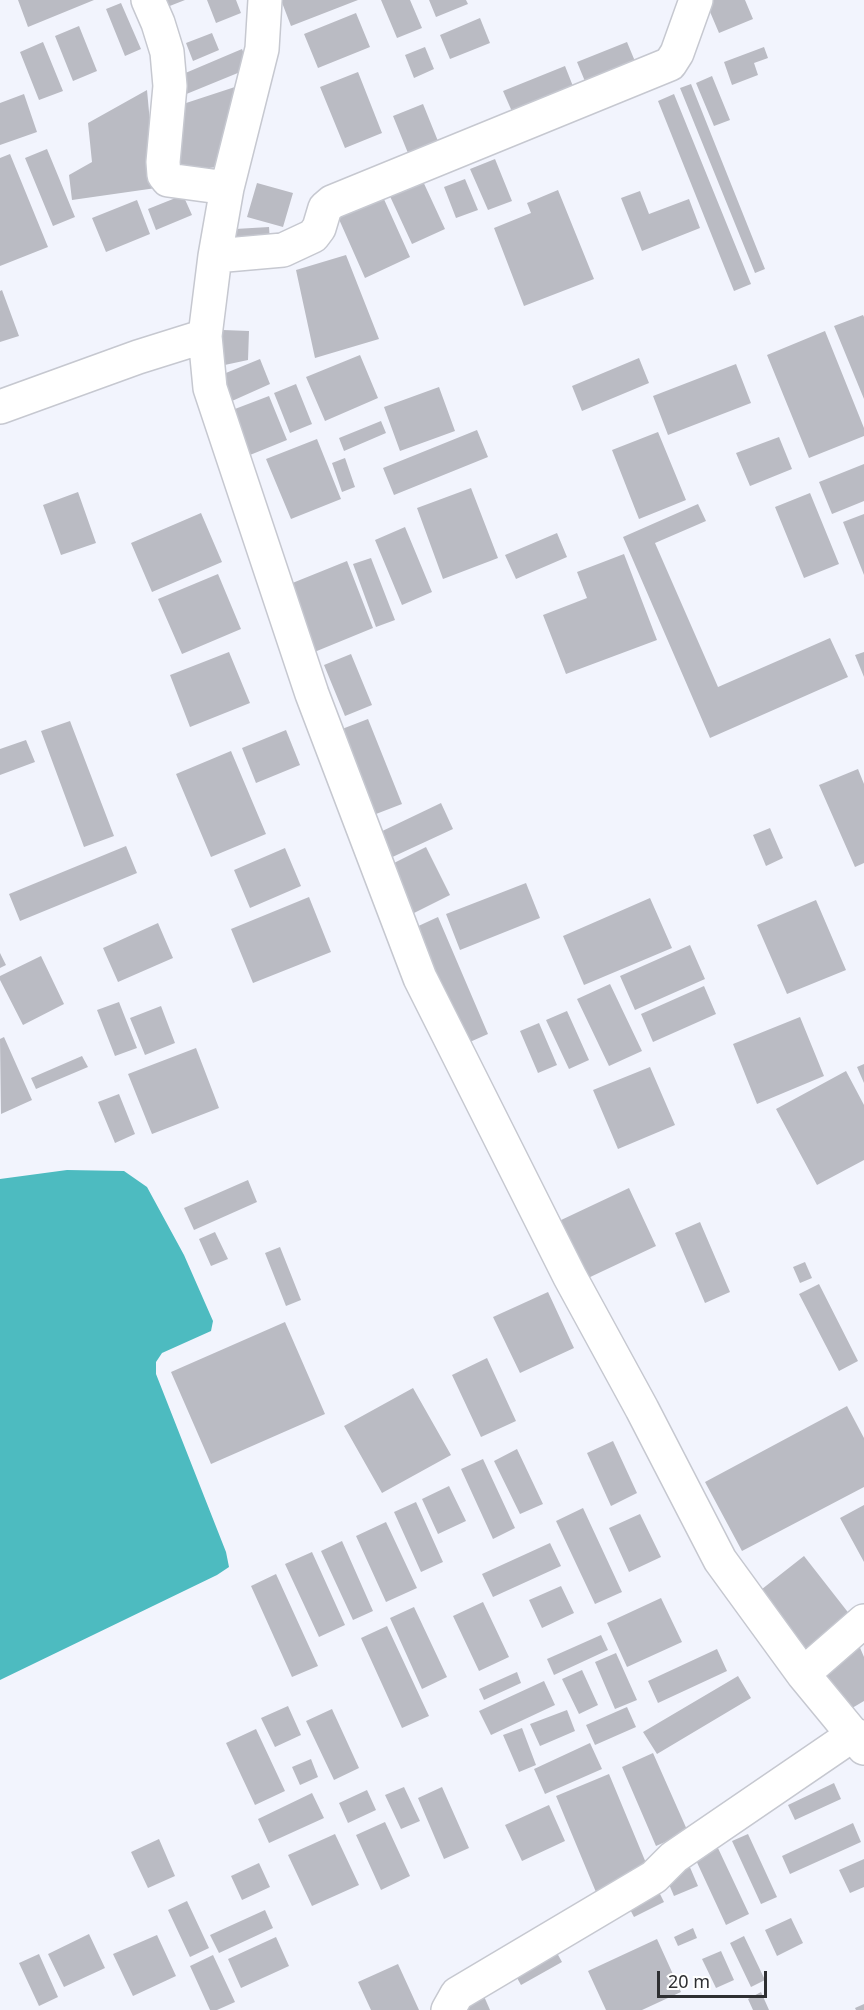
<!DOCTYPE html>
<style>
body{margin:0}
#map{position:relative;width:864px;height:2010px;overflow:hidden;background:#f2f4fd;font-family:"Noto Sans",sans-serif}
canvas{display:block}
.scale{position:absolute;left:657px;top:1971px;width:110px;height:27px;box-sizing:border-box;border:3px solid #2e2f32;border-top:0;padding-left:8px;font-size:18px;line-height:21px;white-space:nowrap;color:#2e2f32;-webkit-text-stroke:4px #fff;paint-order:stroke}
</style>
<div id="map">
<canvas width="864" height="2010"></canvas>
<div class="scale">20 m</div>
</div>
<script>
const ctx = document.querySelector('canvas').getContext('2d');
ctx.lineJoin = 'round';
function paint(path, color) { ctx.fillStyle = color; ctx.fill(path, 'evenodd'); }
const shape = rows => new Path2D(rows.map(r => 'M' + r).join(''));
function trace(path, color, width, dash) { ctx.strokeStyle = color; ctx.lineWidth = width; ctx.lineCap = dash ? 'butt' : 'round'; ctx.setLineDash(dash || []); ctx.stroke(path); }
const water = shape([
 [67,1170,124,1171,147,1187,184,1255,213,1321,211,1331,162,1353,156,1362,156,1374,226,1552,229,1567,217,1575,0,1680,0,1179]
]);
const building = shape([
 [18,0,94,0,28,27],
 [152,0,185,0,157,11],
 [207,0,236,0,241,13,216,23],
 [281,0,358,0,291,26],
 [381,0,410,0,422,28,397,38],
 [429,0,466,0,468,4,436,17],
 [705,0,745,0,753,19,719,33],
 [121,3,141,49,125,56,106,9],
 [356,13,370,47,318,68,304,34],
 [480,18,490,43,450,59,440,35],
 [79,26,97,71,73,81,55,36],
 [212,33,219,50,193,61,186,43],
 [43,42,63,91,39,100,20,52],
 [627,42,639,71,589,91,577,62],
 [425,47,434,69,414,78,405,55],
 [764,47,768,58,754,63,758,75,732,85,724,62],
 [242,49,250,68,184,95,176,77],
 [565,66,578,99,517,123,503,91],
 [358,72,382,133,345,148,320,87],
 [712,76,730,120,714,126,696,83],
 [691,84,765,269,755,273,680,88],
 [241,85,217,167,179,172,180,105],
 [147,90,156,188,72,200,69,175,92,162,88,123],
 [24,94,37,132,0,145,0,103],
 [674,94,751,284,734,291,658,101],
 [423,104,442,151,412,163,393,116],
 [47,149,75,217,53,226,25,158],
 [10,154,48,247,0,266,0,158],
 [495,159,512,201,488,210,470,169],
 [421,177,445,229,412,244,388,192],
 [465,179,478,210,456,218,444,187],
 [257,183,293,193,283,227,247,217],
 [558,190,594,279,524,306,494,228,531,213,527,203],
 [640,191,649,214,689,199,700,228,642,251,621,198],
 [183,195,192,215,156,230,148,209],
 [383,197,410,257,365,278,338,217],
 [137,200,150,234,106,252,92,218],
 [269,227,270,242,236,245,235,229],
 [346,255,379,339,315,358,296,270],
 [2,290,19,336,0,342,0,291],
 [863,315,864,317,864,399,834,326],
 [223,330,249,331,248,360,220,366],
 [825,331,864,428,864,436,809,458,767,355],
 [360,355,378,398,325,421,306,377],
 [639,358,649,383,582,411,572,386],
 [260,359,270,384,232,401,221,375],
 [736,364,751,403,668,435,653,396],
 [296,384,312,424,290,433,274,393],
 [439,387,455,431,400,451,384,407],
 [269,396,287,440,245,457,227,412],
 [381,421,386,433,344,451,339,438],
 [477,430,488,457,394,495,383,468],
 [658,432,686,500,639,519,612,450],
 [779,437,792,469,750,486,736,453],
 [317,439,341,499,291,519,266,459],
 [345,458,355,487,342,492,332,463],
 [864,464,864,501,832,514,819,482],
 [471,488,498,558,443,579,417,508],
 [78,492,96,543,61,555,43,505],
 [810,493,839,564,804,578,775,507],
 [698,504,706,521,655,543,718,687,830,638,848,677,710,738,623,537],
 [201,513,222,562,152,592,131,543],
 [864,514,864,575,843,522],
 [405,527,432,592,402,605,375,540],
 [557,533,567,557,516,579,505,555],
 [624,554,657,640,566,674,543,615,587,598,577,572],
 [371,558,395,620,376,627,353,564],
 [347,561,373,628,312,653,285,586],
 [218,574,241,629,182,654,158,599],
 [229,652,250,703,190,727,170,675],
 [864,652,864,677,855,655],
 [351,654,372,705,345,716,324,665],
 [368,719,402,804,376,814,342,729],
 [70,721,114,836,84,847,41,731],
 [286,730,300,765,256,783,242,748],
 [26,740,35,762,0,775,0,749],
 [231,751,266,834,211,857,176,774],
 [858,769,864,784,864,863,855,867,819,785],
 [441,803,453,829,386,860,374,835],
 [770,828,783,858,766,866,753,835],
 [126,846,137,873,20,921,9,894],
 [426,847,450,895,414,913,390,865],
 [285,848,301,886,250,908,234,870],
 [526,883,540,918,460,950,446,914],
 [309,897,331,952,253,983,231,929],
 [650,898,672,948,584,985,563,936],
 [816,900,846,970,787,994,757,925],
 [438,917,488,1034,463,1045,414,928],
 [158,923,173,958,118,982,103,948],
 [690,945,705,979,635,1010,620,976],
 [0,953,6,965,0,968],
 [41,956,64,1004,23,1025,0,980,0,976],
 [610,984,642,1051,609,1066,577,999],
 [704,986,716,1014,653,1042,641,1014],
 [119,1002,137,1048,115,1056,97,1010],
 [161,1006,175,1043,145,1055,130,1018],
 [567,1011,589,1060,569,1069,546,1020],
 [800,1017,824,1076,757,1104,733,1044],
 [539,1023,557,1065,538,1073,520,1031],
 [4,1037,32,1100,1,1114,0,1039],
 [196,1048,219,1108,152,1134,128,1074],
 [82,1056,88,1067,36,1089,31,1078],
 [864,1064,864,1083,857,1067],
 [650,1067,675,1125,618,1149,593,1090],
 [846,1071,864,1105,864,1160,817,1185,776,1109],
 [119,1094,135,1134,115,1143,98,1102],
 [248,1180,257,1202,194,1230,184,1208],
 [629,1188,656,1246,586,1279,559,1221],
 [700,1222,730,1292,705,1303,675,1233],
 [215,1232,228,1259,211,1266,199,1239],
 [280,1247,301,1300,286,1306,265,1253],
 [805,1262,812,1278,800,1283,793,1267],
 [819,1284,858,1361,839,1371,799,1294],
 [548,1292,574,1348,520,1373,493,1317],
 [285,1322,325,1414,211,1464,171,1372],
 [487,1358,516,1421,481,1437,452,1375],
 [413,1388,451,1455,382,1493,344,1426],
 [847,1406,864,1438,864,1487,742,1551,705,1482],
 [613,1441,637,1493,611,1506,587,1453],
 [517,1449,543,1504,520,1514,494,1461],
 [483,1459,515,1528,493,1539,461,1469],
 [449,1486,466,1521,438,1534,422,1499],
 [416,1502,443,1562,421,1572,394,1512],
 [864,1505,864,1562,840,1518],
 [583,1508,622,1592,595,1604,556,1521],
 [640,1514,661,1557,629,1572,609,1528],
 [386,1522,417,1588,386,1602,356,1536],
 [342,1541,373,1611,353,1620,321,1551],
 [550,1543,561,1566,493,1597,482,1574],
 [312,1552,345,1625,319,1637,285,1564],
 [804,1556,854,1620,807,1657,757,1593],
 [276,1574,318,1666,292,1677,251,1586],
 [561,1586,574,1613,542,1628,529,1600],
 [661,1598,682,1642,627,1667,607,1623],
 [483,1602,509,1657,479,1671,453,1616],
 [414,1607,447,1677,422,1689,390,1618],
 [387,1626,429,1716,402,1728,361,1638],
 [601,1635,608,1650,554,1675,547,1659],
 [858,1643,864,1657,864,1701,847,1711,822,1676],
 [717,1649,727,1671,658,1703,648,1681],
 [616,1653,637,1700,615,1709,595,1662],
 [582,1670,598,1705,579,1714,562,1679],
 [517,1672,521,1683,484,1700,479,1689],
 [738,1676,751,1698,657,1754,643,1732],
 [544,1681,555,1705,491,1735,479,1711],
 [288,1706,301,1735,275,1747,261,1718],
 [627,1707,636,1727,595,1745,586,1725],
 [332,1709,359,1768,334,1780,306,1721],
 [567,1710,575,1731,540,1746,530,1724],
 [522,1728,536,1765,519,1772,503,1735],
 [256,1729,285,1791,255,1805,226,1743],
 [590,1743,602,1769,545,1794,534,1769],
 [653,1753,688,1832,656,1846,622,1767],
 [311,1759,318,1777,300,1785,292,1767],
 [609,1774,651,1875,598,1897,556,1796],
 [834,1783,841,1799,795,1820,788,1805],
 [404,1787,420,1821,401,1829,385,1795],
 [442,1787,469,1848,444,1859,418,1798],
 [367,1790,376,1810,348,1823,339,1803],
 [312,1793,324,1818,269,1843,258,1819],
 [549,1805,565,1841,522,1861,505,1825],
 [385,1822,410,1876,381,1890,356,1835],
 [853,1823,861,1842,790,1874,782,1856],
 [335,1834,359,1885,312,1906,288,1855],
 [748,1834,777,1897,761,1904,732,1841],
 [159,1839,175,1876,148,1888,131,1852],
 [717,1846,749,1914,726,1925,694,1856],
 [864,1859,864,1887,850,1893,839,1870],
 [259,1863,270,1887,242,1900,231,1876],
 [689,1865,698,1886,674,1896,665,1875],
 [654,1882,664,1902,634,1917,624,1898],
 [187,1901,209,1948,190,1957,168,1910],
 [265,1910,273,1928,219,1953,210,1935],
 [791,1918,803,1943,777,1956,765,1930],
 [693,1928,697,1938,678,1946,674,1937],
 [89,1934,105,1968,64,1987,48,1954],
 [157,1935,176,1976,133,1996,113,1954],
 [744,1936,765,1980,751,1987,730,1943],
 [276,1937,289,1966,241,1988,228,1959],
 [657,1939,681,1992,642,2010,606,2010,588,1971],
 [552,1944,562,1962,521,1985,511,1967],
 [721,1951,734,1980,716,1988,702,1959],
 [39,1954,58,1997,39,2006,19,1963],
 [213,1955,235,2002,217,2010,210,2010,190,1966],
 [398,1964,419,2010,371,2010,358,1982],
 [761,1992,769,2010,753,2010,748,1999],
 [483,1994,490,2010,454,2010],
 [864,2004,864,2010,856,2010,855,2008]
]);
const minor = shape([
 [148,0,158,23,167,52,170,86,163,162,164,175,168,180,227,188],
 [265,0,262,49,227,188,215,256,205,336,210,388,312,694,420,978,570,1277,642,1409,720,1560,803,1674,864,1748],
 [215,256,283,250,313,236,319,228,325,208,332,202,670,64,677,53,696,0],
 [0,407,138,357,205,336],
 [803,1674,864,1621],
 [448,2010,457,1994,654,1877,674,1857,854,1734]
]);
paint(water, '#4dbbc0');
paint(building, '#babbc3');
trace(minor, '#c6c8d0', 36);
trace(minor, '#fff', 33);
</script>
